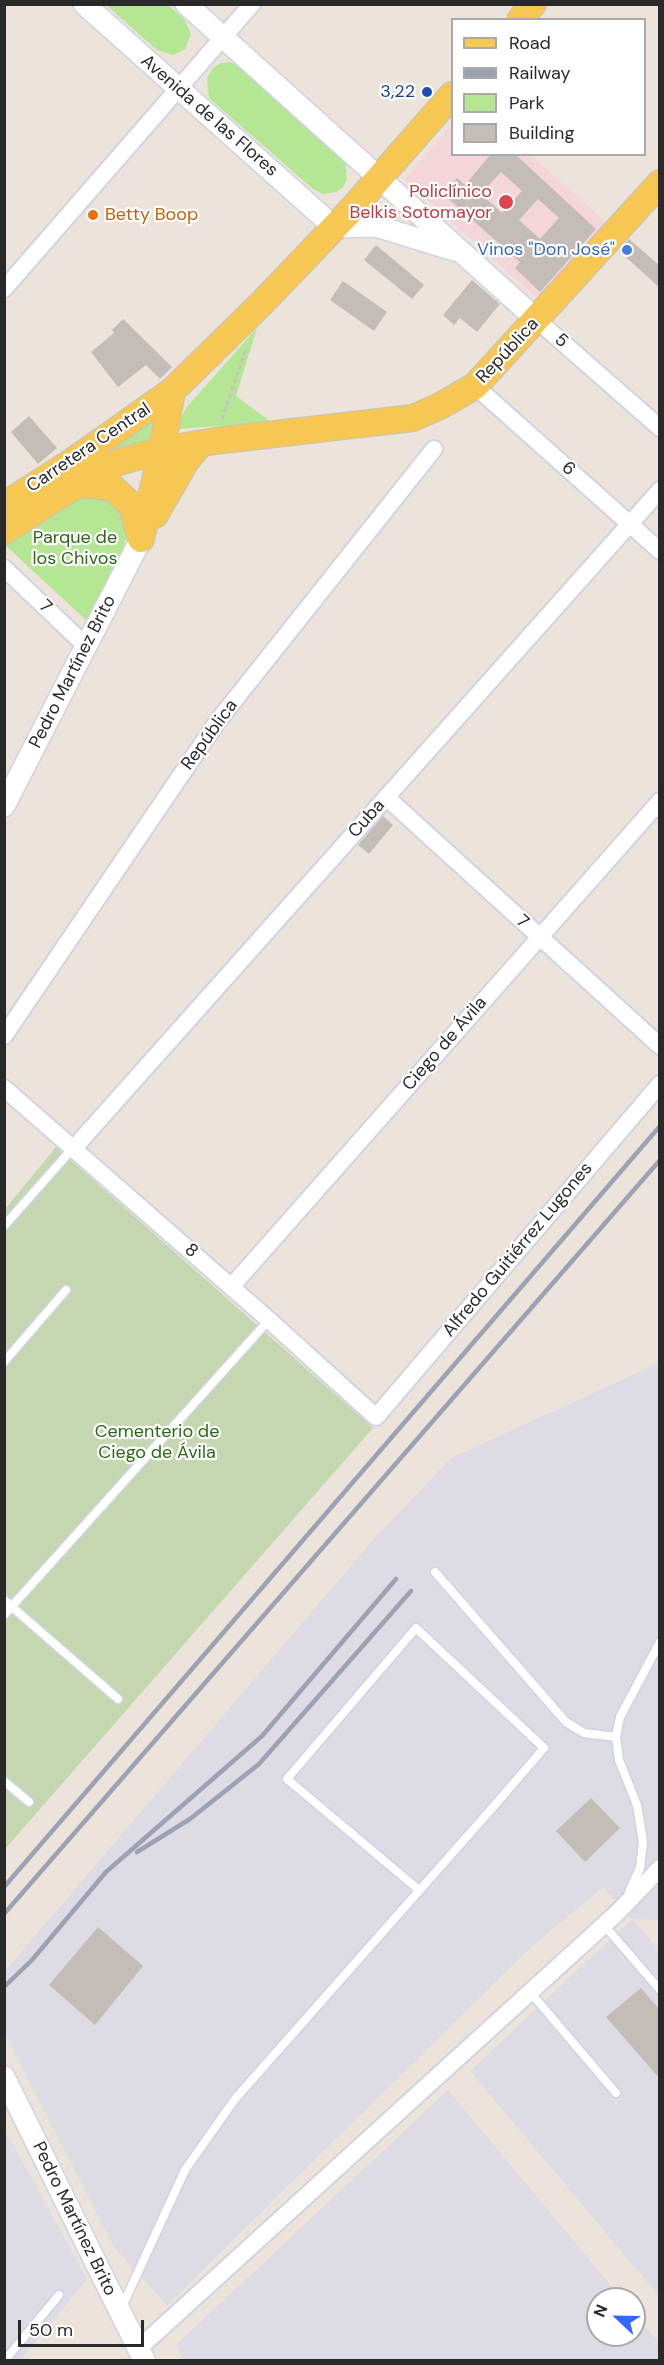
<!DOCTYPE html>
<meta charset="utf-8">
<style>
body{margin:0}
#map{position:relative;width:664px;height:2365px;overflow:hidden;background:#ece3da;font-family:"DM Sans",sans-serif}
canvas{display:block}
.frame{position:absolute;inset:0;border:6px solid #292929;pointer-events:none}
.legend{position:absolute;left:451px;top:18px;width:195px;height:138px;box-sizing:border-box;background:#fff;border:2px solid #a9a9a9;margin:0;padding:8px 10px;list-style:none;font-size:18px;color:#292929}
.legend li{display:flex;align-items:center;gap:12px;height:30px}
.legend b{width:30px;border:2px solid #a9a9a9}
.north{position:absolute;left:586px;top:2287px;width:60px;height:60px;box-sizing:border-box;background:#fff;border:2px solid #a9a9a9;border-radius:50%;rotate:292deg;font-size:16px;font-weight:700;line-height:24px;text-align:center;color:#292929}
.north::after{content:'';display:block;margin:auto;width:21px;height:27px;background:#3467ff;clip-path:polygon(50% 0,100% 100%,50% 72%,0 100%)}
.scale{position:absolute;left:18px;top:2320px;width:126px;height:27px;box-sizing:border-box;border:3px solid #292929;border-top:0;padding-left:8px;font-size:18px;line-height:21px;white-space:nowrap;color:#292929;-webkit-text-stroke:4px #fff;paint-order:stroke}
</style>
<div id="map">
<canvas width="664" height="2365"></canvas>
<div class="frame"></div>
<ul class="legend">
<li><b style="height:8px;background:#f7c754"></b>Road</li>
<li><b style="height:8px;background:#9ca1b4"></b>Railway</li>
<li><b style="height:16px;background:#b5e693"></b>Park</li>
<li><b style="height:16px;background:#c4bdb7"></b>Building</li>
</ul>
<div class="north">N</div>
<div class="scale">50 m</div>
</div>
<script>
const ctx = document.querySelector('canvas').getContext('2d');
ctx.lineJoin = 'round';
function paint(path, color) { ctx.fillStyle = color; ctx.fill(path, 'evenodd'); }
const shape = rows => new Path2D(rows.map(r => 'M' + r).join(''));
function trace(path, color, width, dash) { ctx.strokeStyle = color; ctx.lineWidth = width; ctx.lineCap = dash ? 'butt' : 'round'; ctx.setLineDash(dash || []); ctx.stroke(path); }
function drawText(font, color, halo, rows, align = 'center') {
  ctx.font = font + ' "DM Sans",sans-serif'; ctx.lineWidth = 4.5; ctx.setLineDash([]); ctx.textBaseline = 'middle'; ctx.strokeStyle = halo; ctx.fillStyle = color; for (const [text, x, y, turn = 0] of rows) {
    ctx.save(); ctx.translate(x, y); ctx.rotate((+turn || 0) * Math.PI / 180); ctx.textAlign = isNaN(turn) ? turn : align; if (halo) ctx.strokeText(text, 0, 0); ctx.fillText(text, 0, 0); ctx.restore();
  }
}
const industrial = shape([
 [659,1363,660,1920,632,1919,659,1950,659,2296,470,2071,632,1919,603,1887,532,1946,167,2305,114,2247,5,2034,5,1971,374,1539,451,1458],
 [448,2090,622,2299,598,2299,598,2335,634,2335,634,2313,659,2343,659,2360,184,2360,176,2345],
 [4,2128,87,2279,21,2360,5,2360]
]);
const medical = shape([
 [452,124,452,154,531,155,608,224,541,301,404,180]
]);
const green = shape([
 [106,5,168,5,184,19,191,34,185,49,173,55,157,50],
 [229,62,237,65,345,161,347,180,342,188,336,192,323,194,313,189,209,98,207,78,213,68,221,63],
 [257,328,236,396,271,422,179,429,177,428,186,408],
 [151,421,155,421,152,438,148,441,82,467],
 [98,494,111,496,129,525,124,547,112,575,91,616,86,620,5,545,5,540,80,497]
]);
const cemetery = shape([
 [56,1147,373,1428,5,1849,5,1209]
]);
const building = shape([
 [491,154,515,154,596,229,540,292,515,268,520,262,443,194,457,178,465,185],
 [501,172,522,191,502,213,481,194],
 [538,199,559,218,540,239,519,220],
 [629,239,660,266,660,288,619,251],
 [376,245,424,285,412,299,364,260],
 [472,280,500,304,477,332,460,318,454,325,443,315],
 [343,281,387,312,374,331,330,300],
 [123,319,172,367,160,379,146,365,118,387,91,352,114,333,112,330],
 [29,416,57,448,38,464,11,432],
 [383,816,393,825,369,854,358,845],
 [591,1798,620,1828,585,1862,556,1831],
 [98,1927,143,1966,95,2025,49,1985],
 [641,1988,660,2010,660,2079,606,2017]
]);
const path = shape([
 [222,419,246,349]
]);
const service = shape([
 [4,1226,73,1148],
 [4,1362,66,1290],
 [435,1572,566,1722,584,1733,616,1737],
 [4,1600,118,1699],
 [4,1615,269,1320],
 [4,1781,29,1802],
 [629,1892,640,1868,643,1842,637,1805,619,1760,616,1737,620,1717,660,1642],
 [604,1925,660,1990],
 [530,1992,616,2093],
 [121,2309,185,2170,235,2099,494,1806,544,1748,416,1628,287,1779,419,1890],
 [5,2360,59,2295]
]);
const minor = shape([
 [4,289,252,4],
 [537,320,660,428],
 [475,386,660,551],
 [4,568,86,646],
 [386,797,660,1046],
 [4,1036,217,722,434,449],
 [4,1088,269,1320,376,1417,660,1084],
 [74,1148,660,490],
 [231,1287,660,801],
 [138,2349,617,1913,660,1868]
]);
const tertiary = shape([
 [84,4,334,227,376,226,454,250],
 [186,4,537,320],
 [4,806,141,539],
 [4,2077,144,2360]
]);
const primary = shape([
 [520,20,533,4],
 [78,484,112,487,132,506,140,536],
 [4,505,73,461,172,391,261,304,352,209,452,95],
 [155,515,186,461,200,444],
 [4,531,78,484,119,462,162,450,215,441,413,418,440,406,475,386,660,183],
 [141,539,162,450,172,391]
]);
const rail = shape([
 [137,1852,190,1819,259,1764,411,1591],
 [4,1887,660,1126],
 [4,1914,660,1160],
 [4,1987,32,1960,106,1872,262,1736,396,1579]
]);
const markers = [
 [427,92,6,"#1a4fb4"],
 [506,202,8,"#e0444e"],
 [93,215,6,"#e8710a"],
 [627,250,6,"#3f7fe0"]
];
const transitNames = [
 ["3,22",415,92]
];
const streetNames = [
 ["Avenida de las Flores",209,116,41],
 ["5",561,341,41],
 ["República",508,351,-47],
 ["Carretera Central",89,448,-34],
 ["6",568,469,42],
 ["7",45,607,44],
 ["Pedro Martínez Brito",73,672,-63],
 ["República",210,735,-54],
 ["Cuba",367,819,-48],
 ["7",522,922,42],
 ["Ciego de Ávila",445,1044,-49],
 ["Alfredo Guitiérrez Lugones",518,1250,-50],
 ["8",191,1251,41],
 ["Pedro Martínez Brito",74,2219,64]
];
const healthNames = [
 ["Policlínico",492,192],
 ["Belkis Sotomayor",492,213]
];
const foodNames = [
 ["Betty Boop",105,215]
];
const shopNames = [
 ["Vinos \"Don José\"",615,250]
];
const parkNames = [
 ["Parque de",75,538],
 ["los Chivos",75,559],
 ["Cementerio de",157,1432],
 ["Ciego de Ávila",157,1453]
];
paint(industrial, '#dddbe4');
paint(medical, '#f4d6da');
paint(green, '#b5e693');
paint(cemetery, '#c5d7b0');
paint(building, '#c4bdb7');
trace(service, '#cfd4e3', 11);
trace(minor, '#cfd4e3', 20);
trace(tertiary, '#cfd4e3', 24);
trace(primary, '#c3c3c3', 28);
trace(path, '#c3c3c3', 3, [4.5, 3]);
trace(service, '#fff', 8);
trace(minor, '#fff', 16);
trace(tertiary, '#fff', 21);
trace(primary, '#f7c754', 26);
trace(rail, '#9ca1b4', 4.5);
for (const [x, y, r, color] of markers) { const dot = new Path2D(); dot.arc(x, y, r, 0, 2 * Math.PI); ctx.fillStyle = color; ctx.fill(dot); trace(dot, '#fff', 2); }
drawText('18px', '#164399', '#fff', transitNames, 'right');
drawText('18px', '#292929', '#fff', streetNames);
drawText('18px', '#be3a42', '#fff', healthNames, 'right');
drawText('18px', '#c56008', '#fff', foodNames, 'left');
drawText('18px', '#366cbe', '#fff', shopNames, 'right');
drawText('18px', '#2c6916', '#fff', parkNames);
</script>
